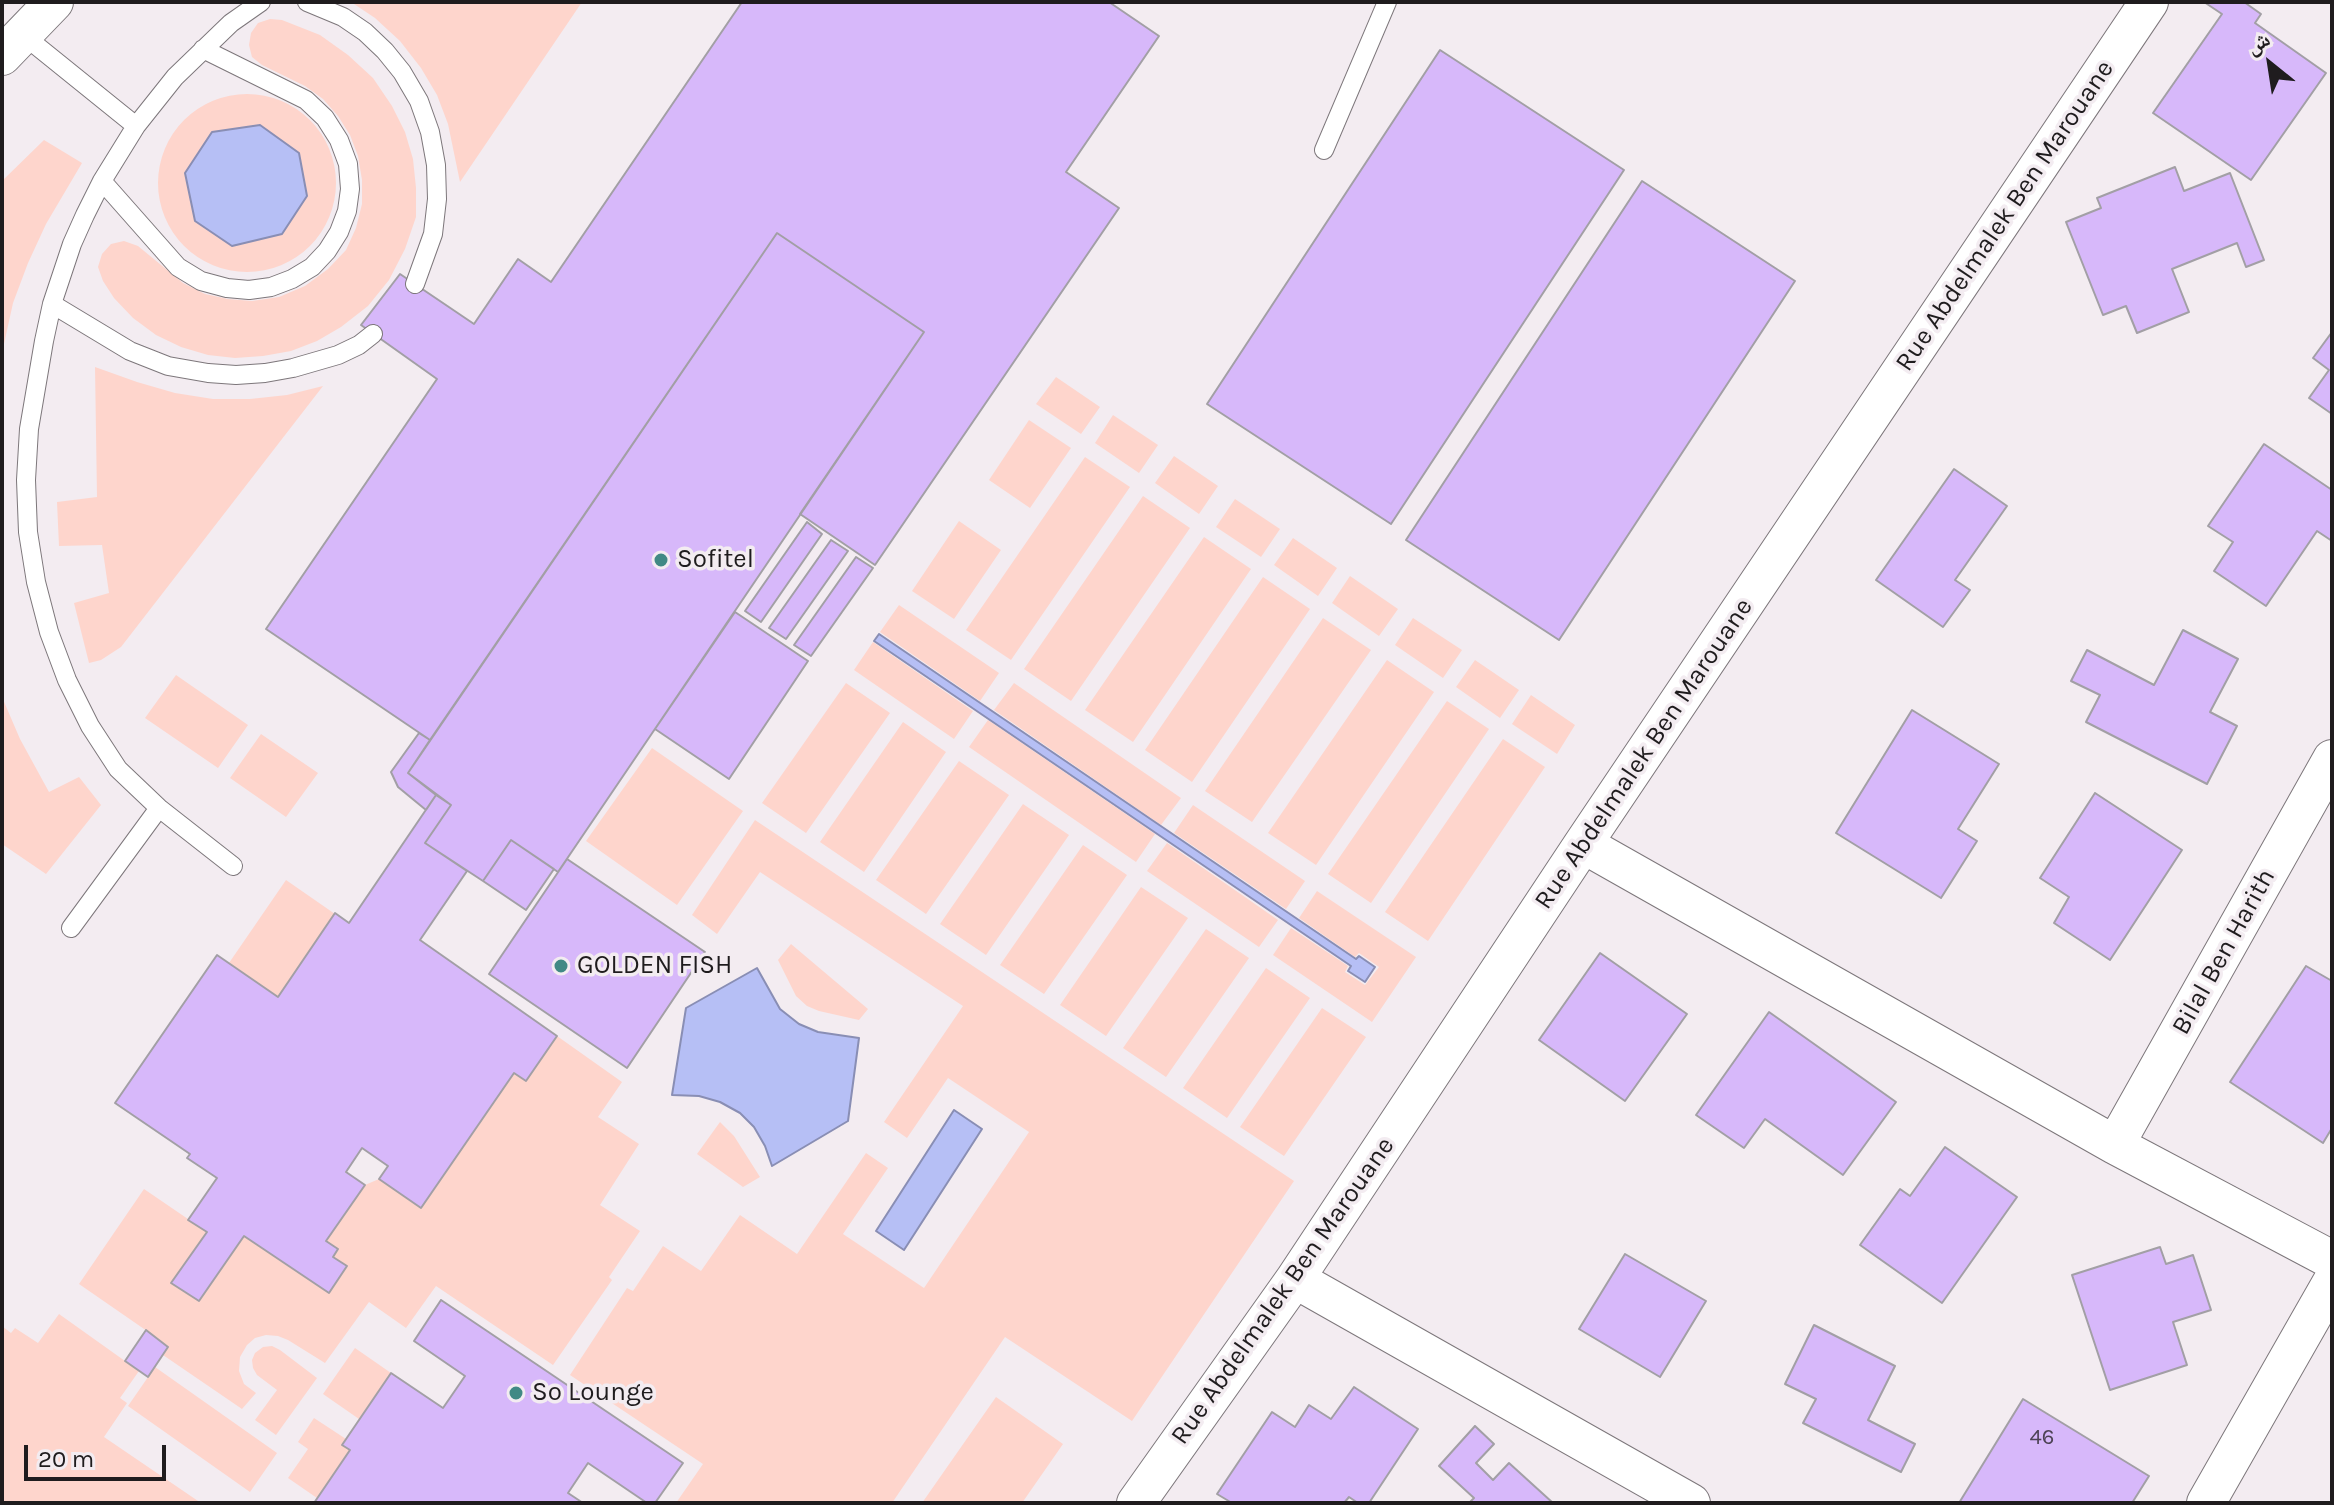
<!DOCTYPE html>
<meta charset="utf-8">
<style>
body{margin:0}
#map{position:relative;width:2334px;height:1505px;overflow:hidden;background:#f3ecf1;font-family:Karla,"Noto Naskh Arabic",sans-serif}
canvas{display:block}
.frame{position:absolute;inset:0;border:4px solid #1f1c1e;pointer-events:none}
.north{position:absolute;left:2230px;top:24px;width:80px;height:80px;-webkit-text-stroke:6px #f3ecf1;paint-order:stroke;rotate:330deg;font-size:22px;font-weight:700;line-height:32px;text-align:center;color:#1f1c1e}
.north::after{content:'';display:block;margin:auto;width:28px;height:36px;background:#1f1c1e;clip-path:polygon(50% 0,100% 100%,50% 72%,0 100%)}
.scale{position:absolute;left:24px;top:1445px;width:142px;height:36px;box-sizing:border-box;border:4px solid #1f1c1e;border-top:0;padding-left:10px;font-size:24px;line-height:28px;white-space:nowrap;color:#1f1c1e;-webkit-text-stroke:6px #f3ecf1;paint-order:stroke}
</style>
<div id="map">
<canvas width="2334" height="1505"></canvas>
<div class="frame"></div>
<div class="north">ش</div>
<div class="scale">20 m</div>
</div>
<script>
const ctx = document.querySelector('canvas').getContext('2d');
ctx.lineJoin = 'round';
function paint(path, color) { ctx.fillStyle = color; ctx.fill(path, 'evenodd'); }
const shape = rows => new Path2D(rows.map(r => 'M' + r).join(''));
function trace(path, color, width, dash) { ctx.strokeStyle = color; ctx.lineWidth = width; ctx.lineCap = dash ? 'butt' : 'round'; ctx.setLineDash(dash || []); ctx.stroke(path); }
function drawText(font, color, halo, rows, align = 'center') {
  ctx.font = font + ' Karla,sans-serif'; ctx.lineWidth = 7; ctx.setLineDash([]); ctx.textBaseline = 'middle'; ctx.strokeStyle = halo; ctx.fillStyle = color; for (const [text, x, y, turn = 0] of rows) {
    ctx.save(); ctx.translate(x, y); ctx.rotate((+turn || 0) * Math.PI / 180); ctx.textAlign = isNaN(turn) ? turn : align; if (halo) ctx.strokeText(text, 0, 0); ctx.fillText(text, 0, 0); ctx.restore();
  }
}
const green = shape([
 [351,2,582,2,460,182,448,124,437,95,421,68,400,41,375,18],
 [270,19,282,20,320,35,348,55,373,78,392,106,405,132,413,159,416,188,416,217,405,249,389,280,368,306,341,327,317,341,291,351,263,356,235,358,208,355,181,347,156,335,133,318,114,298,103,281,98,267,102,254,111,244,124,241,138,246,183,283,205,294,228,299,252,301,279,297,305,286,328,269,346,250,356,228,362,204,362,180,358,156,350,135,338,116,323,99,305,86,262,65,252,57,249,45,251,33,258,23],
 '158 183a89 89 0 1 1 178 0a89 89 0 1 1-178 0Z',
 [44,140,82,163,46,224,28,263,13,303,2,353,2,181],
 [95,367,137,382,175,393,213,399,250,399,287,395,323,386,121,647,101,660,89,663,74,603,109,593,102,545,59,546,57,502,97,497],
 [1056,377,1100,407,1081,434,1036,404],
 [1113,415,1158,445,1139,473,1095,443],
 [1029,420,1071,448,1030,508,989,480],
 [1174,456,1218,486,1199,514,1155,483],
 [1085,457,1130,487,1011,660,966,630],
 [1143,496,1190,528,1071,701,1024,669],
 [1235,499,1280,529,1261,557,1216,527],
 [959,521,1001,550,954,619,912,591],
 [1204,537,1251,569,1133,742,1085,710],
 [1293,538,1337,568,1318,596,1274,565],
 [1350,576,1398,609,1379,636,1332,603],
 [1263,577,1310,609,1192,782,1145,750],
 [899,605,999,673,980,701,880,632],
 [1323,618,1371,650,1252,822,1205,791],
 [1413,618,1462,650,1443,678,1395,645],
 [873,642,973,711,954,739,854,670],
 [1387,660,1434,692,1316,865,1268,833],
 [1475,660,1519,690,1500,718,1456,687],
 [176,675,248,725,218,768,145,718],
 [846,683,890,713,806,833,762,803],
 [1014,683,1181,798,1161,825,994,710],
 [1531,695,1575,725,1557,754,1512,724],
 [2,697,20,739,49,792,79,777,101,805,46,874,2,844],
 [1447,701,1489,729,1371,903,1328,874],
 [988,720,1155,834,1136,862,969,747],
 [903,722,946,752,864,872,820,842],
 [261,734,318,773,286,817,230,778],
 [1503,739,1545,767,1428,941,1385,912],
 [652,748,743,811,677,905,586,841],
 [959,761,1009,795,926,914,876,880],
 [1023,804,1069,835,986,955,940,924],
 [1193,805,1305,881,1286,909,1174,833],
 [755,820,1294,1181,1132,1421,1005,1337,892,1503,676,1503,703,1464,570,1375,627,1288,633,1291,663,1246,701,1271,740,1215,797,1254,866,1153,888,1168,843,1234,924,1288,1029,1132,948,1078,907,1138,884,1122,963,1006,760,872,717,934,692,915],
 [1167,843,1278,920,1259,947,1147,871],
 [1083,845,1127,875,1044,994,1000,965],
 [286,880,335,914,278,997,229,963],
 [1141,887,1188,918,1106,1036,1060,1005],
 [1317,891,1416,957,1372,1022,1273,955,1291,928,1348,966,1345,972,1365,985,1379,967,1359,953,1355,957,1299,918],
 [1206,929,1249,958,1166,1077,1123,1048],
 [791,944,868,1009,859,1020,819,1011,807,1006,796,996,778,960],
 [1266,968,1310,998,1227,1118,1183,1088],
 [1322,1008,1366,1037,1284,1156,1240,1127],
 [557,1036,622,1082,598,1117,639,1144,600,1205,640,1231,609,1277,612,1280,553,1365,436,1286,406,1328,369,1302,325,1363,288,1340,278,1336,266,1335,255,1338,247,1345,240,1357,239,1371,244,1384,256,1393,242,1409,163,1355,168,1347,160,1340,79,1284,144,1189,207,1232,172,1282,199,1301,244,1236,329,1293,347,1266,333,1257,338,1249,326,1241,365,1185,379,1179,421,1208,514,1073,526,1081],
 [720,1122,734,1136,760,1177,743,1187,697,1154],
 [59,1314,139,1371,120,1398,127,1403,104,1437,201,1503,2,1503,2,1326,11,1333,15,1328,38,1343],
 [272,1346,280,1350,317,1378,276,1435,255,1420,277,1390,257,1375,253,1368,252,1360,255,1353,263,1347],
 [355,1348,391,1373,359,1419,323,1394],
 [155,1367,277,1453,250,1492,128,1406],
 [996,1397,1063,1444,1022,1503,922,1503],
 [314,1418,346,1439,342,1445,350,1450,317,1498,288,1478,308,1449,298,1442]
]);
const water = shape([
 [260,125,299,153,307,196,282,234,232,246,195,221,185,173,212,132,260,125],
 [879,634,1356,959,1359,956,1375,967,1365,982,1348,971,1351,966,874,641,879,634],
 [757,968,780,1009,799,1024,818,1032,859,1038,848,1121,772,1166,765,1146,754,1127,740,1113,720,1102,699,1096,672,1095,686,1008,757,968],
 [954,1110,982,1129,904,1250,876,1231,954,1110]
]);
const building = shape([
 [742,2,1109,2,1159,36,1066,172,1119,208,875,565,800,514,924,332,777,233,430,740,266,629,437,379,361,325,400,274,474,324,518,259,551,282,742,2],
 [2204,2,2244,2,2261,14,2255,23,2326,73,2251,180,2153,113,2222,14,2204,2],
 [1440,50,1624,170,1391,524,1207,404,1440,50],
 [2175,167,2184,191,2230,173,2264,260,2246,267,2237,243,2172,269,2189,312,2137,333,2126,306,2103,315,2066,222,2101,208,2097,198,2175,167],
 [1642,181,1795,281,1559,640,1406,540,1642,181],
 [777,233,924,332,558,872,511,840,483,881,425,843,451,805,408,773,777,233],
 [2332,332,2332,414,2309,398,2329,370,2313,358,2332,332],
 [2264,444,2332,490,2332,541,2317,531,2266,606,2214,571,2233,542,2208,526,2264,444],
 [1954,469,2007,506,1955,580,1970,590,1943,627,1876,580,1954,469],
 [807,522,822,534,761,622,745,611,807,522],
 [831,540,848,551,786,639,769,628,831,540],
 [856,557,873,568,811,656,794,645,856,557],
 [735,612,808,661,729,779,655,729,735,612],
 [2183,630,2238,659,2210,712,2237,726,2207,784,2086,722,2100,695,2071,681,2087,650,2154,685,2183,630],
 [1912,710,1999,764,1958,829,1977,841,1941,898,1836,833,1912,710],
 [419,733,430,740,408,773,436,795,426,810,398,787,391,772,419,733],
 [2095,793,2182,850,2110,960,2054,923,2069,897,2040,878,2095,793],
 [436,795,451,805,425,843,467,871,420,940,557,1036,526,1081,514,1073,421,1208,379,1179,388,1166,362,1148,346,1172,365,1185,326,1241,338,1249,333,1257,347,1266,329,1293,244,1236,199,1301,171,1283,207,1232,188,1220,217,1178,187,1158,190,1154,115,1103,217,955,278,997,335,913,349,923,436,795],
 [511,840,554,869,526,910,483,881,511,840],
 [567,859,705,952,627,1068,489,974,567,859],
 [1600,953,1687,1014,1625,1101,1539,1040,1600,953],
 [2306,966,2332,981,2332,1128,2323,1143,2230,1082,2306,966],
 [1769,1012,1896,1102,1843,1175,1765,1119,1744,1148,1696,1115,1769,1012],
 [1945,1147,2017,1197,1942,1303,1860,1245,1900,1189,1910,1196,1945,1147],
 [2160,1247,2166,1264,2193,1255,2211,1310,2173,1322,2187,1365,2110,1390,2072,1275,2160,1247],
 [1625,1254,1706,1301,1660,1377,1579,1329,1625,1254],
 [441,1300,683,1463,655,1503,647,1503,588,1463,568,1493,583,1503,314,1503,350,1450,342,1445,391,1373,443,1408,465,1376,414,1341,441,1300],
 [1814,1325,1895,1366,1868,1420,1915,1444,1901,1472,1803,1423,1816,1399,1785,1384,1814,1325],
 [146,1330,168,1347,148,1377,125,1361,146,1330],
 [1354,1387,1418,1429,1369,1503,1358,1503,1349,1497,1344,1503,1232,1503,1217,1494,1272,1412,1295,1427,1309,1405,1331,1419,1354,1387],
 [2023,1399,2149,1476,2132,1503,1959,1503,2023,1399],
 [1475,1426,1494,1444,1476,1463,1493,1480,1509,1463,1553,1503,1469,1503,1474,1498,1439,1466,1475,1426]
]);
const service = shape([
 [307,2,343,17,365,32,385,51,402,72,419,101,430,132,436,165,437,199,433,234,415,284],
 [22,34,136,126],
 [1324,150,1387,2],
 [102,181,178,267,201,281,227,288,249,290,271,287,292,279,312,267,327,251,339,232,347,211,350,189,348,164,339,140,325,118,306,100,203,49],
 [52,304,130,351,168,366,208,373,236,375,265,373,293,368,338,355,359,345,373,334],
 [233,866,159,808,118,769,90,726,67,680,49,632,36,582,28,532,26,480,29,429,44,341,52,304,72,244,85,215,102,181,136,126,175,77,231,23,261,2],
 [71,928,159,808]
]);
const minor = shape([
 [2,56,54,2],
 [1583,844,2115,1145,2332,1260],
 [2115,1145,2332,759],
 [1295,1279,1691,1503],
 [1136,1503,1295,1279,1583,844,2149,2],
 [2206,1503,2332,1282]
]);
const markers = [
 [661,560,8,"#418985"],
 [561,966,8,"#418985"],
 [516,1393,8,"#418985"]
];
const numberNames = [
 ["46",2042,1438]
];
const streetNames = [
 ["Rue Abdelmalek Ben Marouane",2005,216,-56],
 ["Rue Abdelmalek Ben Marouane",1644,754,-56],
 ["Bilal Ben Harith",2224,952,-61],
 ["Rue Abdelmalek Ben Marouane",1283,1291,-55]
];
const poiNames = [
 ["Sofitel",677,560],
 ["GOLDEN FISH",577,966],
 ["So Lounge",532,1393]
];
paint(green, '#fed5cc');
paint(water, '#b6bff5');
trace(water, '#898eb4', 2);
paint(building, '#d7b8fa');
trace(building, '#a29fa5', 2);
trace(service, '#7d777b', 20);
trace(minor, '#7d777b', 40);
trace(service, '#fff', 18);
trace(minor, '#fff', 38);
for (const [x, y, r, color] of markers) { const dot = new Path2D(); dot.arc(x, y, r, 0, 2 * Math.PI); ctx.fillStyle = color; ctx.fill(dot); trace(dot, '#f3ecf1', 3); }
drawText('22px', '#4d4355', null, numberNames);
drawText('26px', '#1f1c1e', '#f3ecf1', streetNames);
drawText('26px', '#1f1c1e', '#f3ecf1', poiNames, 'left');
</script>
